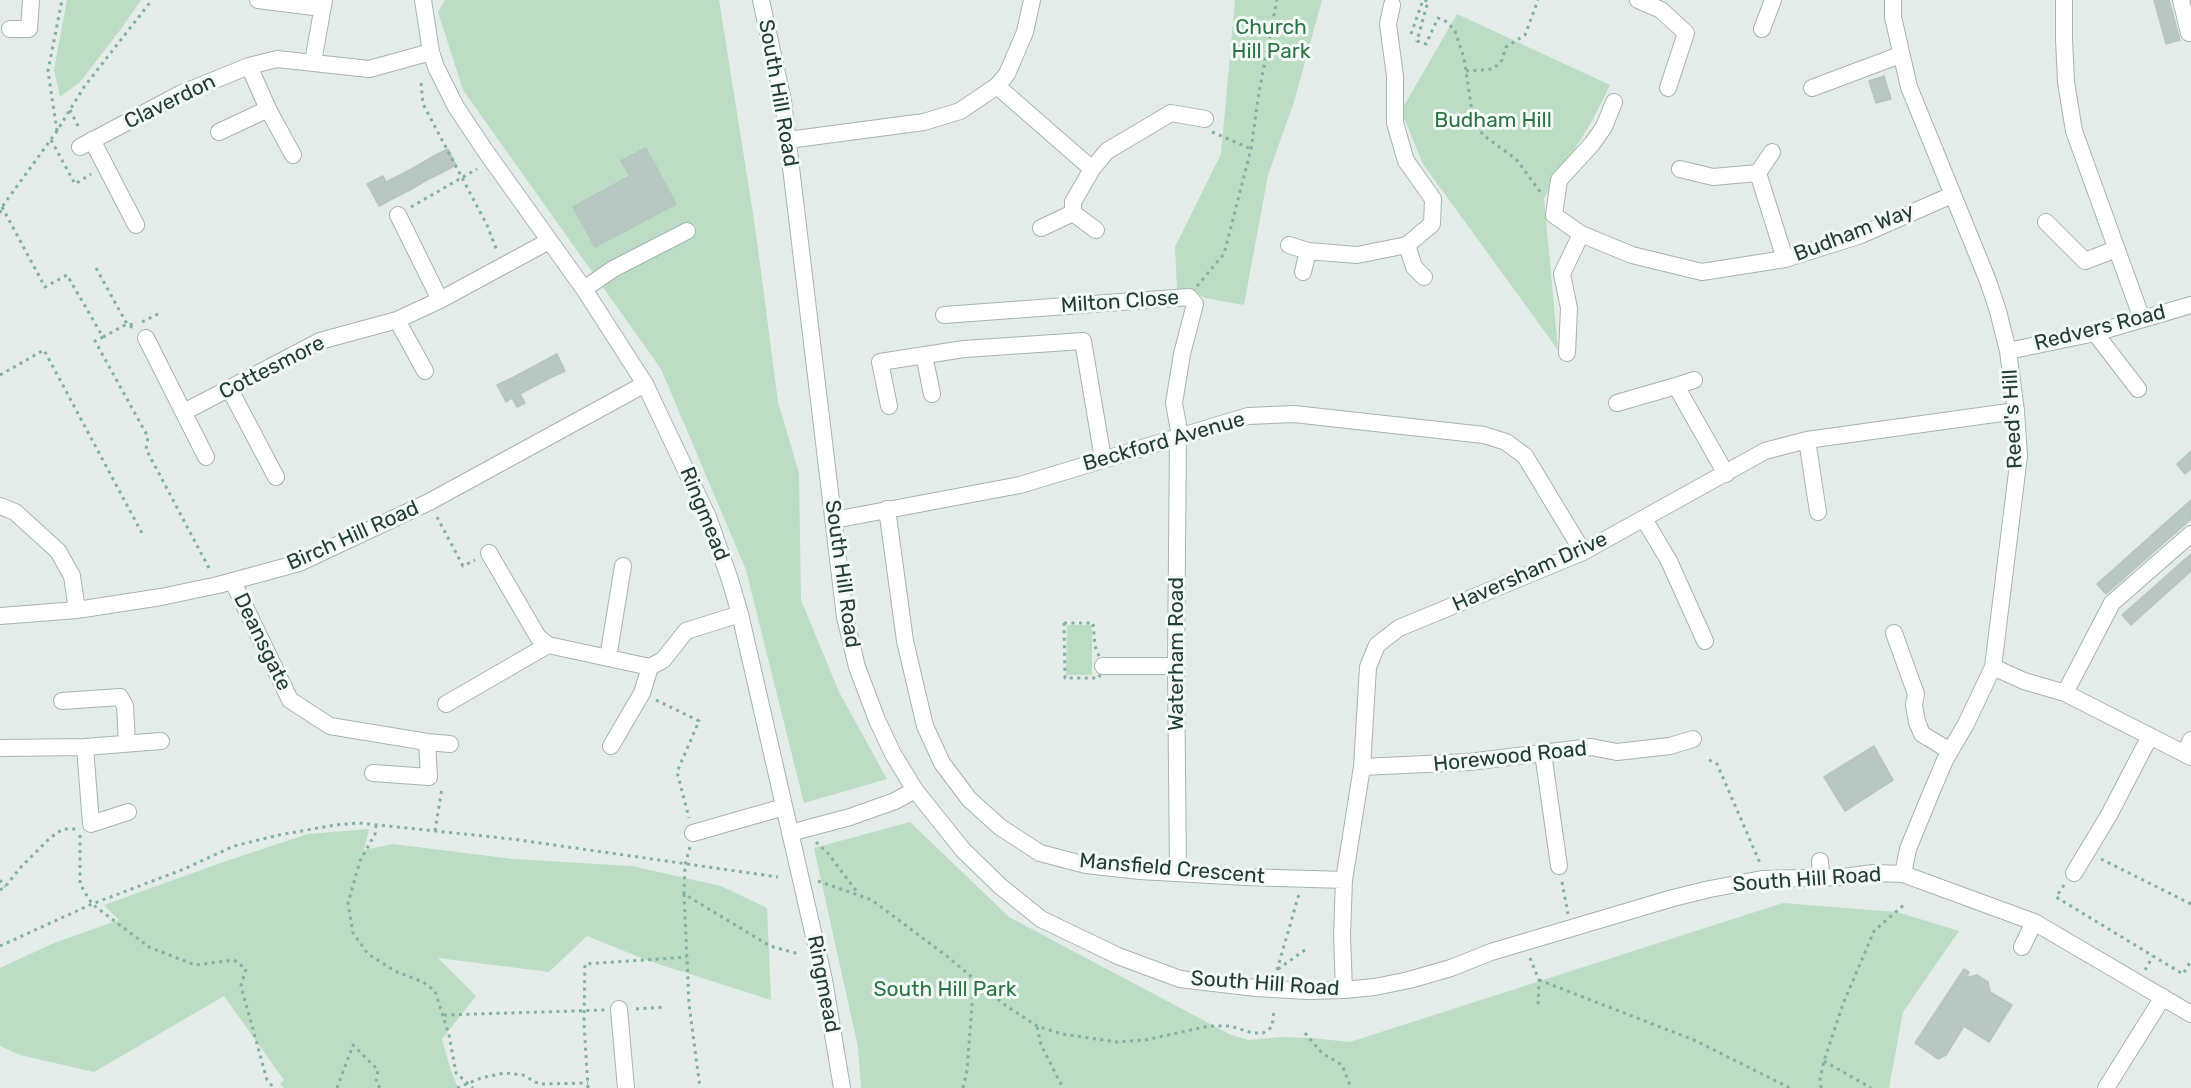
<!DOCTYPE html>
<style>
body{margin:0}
canvas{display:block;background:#e3ece8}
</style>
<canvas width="2191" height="1088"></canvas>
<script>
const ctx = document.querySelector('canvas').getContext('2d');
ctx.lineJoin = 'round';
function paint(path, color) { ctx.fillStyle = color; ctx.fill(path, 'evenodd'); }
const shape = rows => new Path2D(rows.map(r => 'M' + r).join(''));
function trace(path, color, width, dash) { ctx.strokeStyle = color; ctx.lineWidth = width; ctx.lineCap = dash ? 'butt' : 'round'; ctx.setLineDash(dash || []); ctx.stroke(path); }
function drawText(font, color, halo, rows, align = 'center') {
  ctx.font = font + ' Rubik,sans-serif'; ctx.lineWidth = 6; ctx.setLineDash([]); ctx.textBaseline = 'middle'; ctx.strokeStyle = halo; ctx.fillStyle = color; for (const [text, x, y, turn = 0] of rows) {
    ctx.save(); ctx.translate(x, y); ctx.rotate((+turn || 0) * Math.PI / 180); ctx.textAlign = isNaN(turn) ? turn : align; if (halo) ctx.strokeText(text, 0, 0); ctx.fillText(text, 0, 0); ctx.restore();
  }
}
const green = shape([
 [67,0,141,0,121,29,80,82,60,97,54,70],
 [445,0,719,0,755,226,778,402,799,473,801,600,839,692,887,779,804,803,746,570,661,369,463,90,438,12],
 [1235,0,1322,0,1294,102,1268,175,1244,305,1205,298,1192,291,1177,289,1175,247,1221,154],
 [1457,14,1610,85,1591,123,1544,198,1558,350,1423,164,1401,111],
 [1067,625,1092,625,1092,675,1066,675],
 [910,822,1009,917,1231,1035,1249,1040,1281,1037,1311,1038,1350,1042,1783,903,1897,912,1959,931,1903,1012,1889,1088,861,1088,858,1047,814,848],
 [369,829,364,850,393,844,513,859,632,866,721,886,767,908,771,1000,649,961,587,936,549,972,438,958,476,996,442,1039,450,1068,458,1088,284,1088,280,1084,284,1080,224,996,94,1072,20,1055,0,1046,0,968,54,943,119,920,104,905,226,861,308,834]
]);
const building = shape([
 [2154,0,2169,0,2180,40,2166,44,2154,0],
 [1884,76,1891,99,1876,103,1869,81,1884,76],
 [646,148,676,204,595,247,573,207,630,176,621,161,646,148],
 [448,149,456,165,441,173,432,157,448,149],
 [432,157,441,173,425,181,417,166,432,157],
 [417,166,425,181,410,190,402,174,417,166],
 [402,174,410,190,394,198,386,182,402,174],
 [383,176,394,198,379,206,367,184,383,176],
 [557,354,565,371,550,378,542,362,557,354],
 [542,362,550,378,535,386,527,370,542,362],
 [527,370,535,386,520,394,512,378,527,370],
 [512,378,525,403,517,407,512,398,506,402,497,385,512,378],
 [2191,451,2191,469,2185,474,2177,464,2191,451],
 [2191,500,2191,519,2106,594,2097,584,2191,500],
 [2191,554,2191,571,2131,625,2122,615,2191,554],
 [1874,746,1893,780,1845,811,1824,777,1874,746],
 [1964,969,1969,972,1967,976,1969,977,1977,975,1988,982,1990,992,2012,1005,1989,1042,1964,1026,1946,1055,1938,1059,1915,1043,1964,969]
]);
const path = shape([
 [1411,34,1423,0,1428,1,1417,41,1426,44,1438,18,1447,22,1455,31,1464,58,1473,118,1483,135,1516,159,1541,193],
 [1466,71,1493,69,1502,60,1506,47,1525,35,1538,0],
 [421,83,423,104,487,225,497,251],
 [70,110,80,130],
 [57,131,48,71,62,0],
 [1212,132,1251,149],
 [51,140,75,184,91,174],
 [2,207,45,287,67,275,103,337,95,341,148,437,146,449,210,570],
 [411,207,477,169],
 [0,213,2,207,57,131,84,87,152,0],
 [96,268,127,324,133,328],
 [1197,286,1224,254,1251,149,1259,92,1277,0],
 [142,322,158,314],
 [103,337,127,324,136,325],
 [0,375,44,350,144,537],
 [437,517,463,566,475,560],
 [1064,623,1093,623,1095,646,1103,666,1099,678,1065,678,1064,623],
 [656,700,699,721,677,772,689,818],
 [1709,760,1717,764,1760,863],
 [376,825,375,834,360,861,348,903,353,933,368,954,395,971,423,982,435,991,449,1035,456,1073,473,1088],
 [435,831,442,788],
 [80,835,80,884,92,904,149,947,195,965,234,960,246,969,241,986,267,1080,274,1088],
 [816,842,827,852,857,892],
 [690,847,685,865,684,894,770,946,799,954],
 [2101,859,2191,904],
 [0,880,5,887],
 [818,881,872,900,948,957,1005,1005,1037,1026,1062,1034,1117,1042,1145,1040,1209,1026,1231,1026,1252,1033,1263,1033,1272,1027,1274,1011],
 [1562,882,1568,914],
 [2064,885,2056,897,2153,956,2183,974,2191,961],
 [0,890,5,887,20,868,50,838,63,829,77,829],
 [684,894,689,1004,700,1088],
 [0,946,92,904,184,869,234,846,279,835,335,825,359,823,512,839,778,877],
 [1530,958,1539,980,1538,1007],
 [1278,969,1305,950],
 [1277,970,1299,894],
 [2145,970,2153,956],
 [1539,980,1694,1040,1790,1088],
 [636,1009,664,1007],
 [444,1015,605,1010],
 [1037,1027,1041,1045,1063,1088],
 [1305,1033,1322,1053,1342,1065,1351,1088],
 [1824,1061,1871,1088],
 [337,1088,353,1045,378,1070,376,1082,380,1088],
 [457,1088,481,1078,504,1073,523,1075,539,1084,588,1083],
 [588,1088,584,1023,585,964,687,957],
 [963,1088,967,1070,974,980],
 [1821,1088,1820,1079,1824,1061,1843,1004,1874,931,1906,903]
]);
const minor = shape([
 [258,0,322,8],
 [423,0,431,52,436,67,456,107,484,149,584,289,645,384,708,517,730,580,740,614,824,980,842,1088],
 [761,0,783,101,845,617,857,667,877,720,893,754,915,790,963,850,1000,886,1041,919,1118,956,1180,979,1256,988,1307,991,1344,990,1375,987,1409,980,1451,968,1491,952,1673,898,1710,889,1762,879,1843,877,1874,873,1903,874,2034,922,2191,1014],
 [1638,0,1661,10,1686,33,1668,88],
 [1893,0,1893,17,1909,87,1988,281,1998,311,2008,351,2016,411,2019,456,1993,667,1966,724,1945,760,1931,793,1908,849,1903,874],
 [2064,0,2064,39,2066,82,2074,131,2142,319],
 [2181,0,2189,33],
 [10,29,29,29,31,0],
 [1762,29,1773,0],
 [313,62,324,0],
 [249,66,268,109,293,155],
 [997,86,1092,169],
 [1812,88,1900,55],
 [1614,102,1604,127,1592,144,1559,180,1554,215,1581,234,1632,255,1702,272,1785,259,1861,235,1952,195],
 [219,132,268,109],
 [92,140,136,225],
 [788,140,924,122,960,111,997,86,1007,74,1025,32,1032,0],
 [80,147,180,94,249,66,277,59,369,69,431,52],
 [1680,169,1713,177,1758,173,1772,152],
 [1758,173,1785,259],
 [1073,213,1073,202,1092,169,1107,151,1171,113,1205,119],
 [1073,213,1096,230],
 [398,215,440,300],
 [2046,222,2085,261,2116,249],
 [1041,228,1073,213],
 [1289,245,1308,251],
 [1407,245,1414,267,1424,277],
 [1303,272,1308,251,1357,255,1407,245,1432,224,1433,199,1406,161,1395,123,1395,76,1388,24,1392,5],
 [584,289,613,269,687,231],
 [944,315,1189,297,1195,304,1182,354,1174,403,1180,436],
 [397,320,425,371],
 [2095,333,2138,389],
 [146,338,206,457],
 [2008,351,2095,333,2191,305],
 [1567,353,1569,308,1562,274,1581,234],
 [924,355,932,394],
 [1676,386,1694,380],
 [229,388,276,477],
 [1617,403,1676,386,1726,474],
 [889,406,880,362,964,349,1083,341,1103,459],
 [184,412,320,341,397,320,440,300,549,241],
 [1178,437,1176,666,1178,872],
 [1807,440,1818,512],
 [0,506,15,512,58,551,72,576,77,610],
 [887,509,905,641,925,726,942,763,969,799,1000,827,1040,853,1086,865,1140,871,1246,877,1344,880],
 [1644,519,1669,561,1705,641],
 [834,520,1020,485,1248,416,1294,414,1484,435,1506,442,1525,456,1583,552],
 [489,553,538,637,548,645,650,667,663,660,686,631,740,614],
 [233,582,290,700,330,726,427,742,450,744],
 [0,616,77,610,161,597,218,585,299,563,429,502,645,384],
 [1894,633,1916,694,1914,705,1917,722,1922,734,1950,751],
 [608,658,623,566],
 [1103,666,1176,666],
 [1993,667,2024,681,2065,693,2191,757],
 [2065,693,2112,603,2191,534],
 [62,701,120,697,125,706,127,743],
 [446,704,548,645],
 [611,746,642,693,650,667],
 [85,747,91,824,128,812],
 [0,748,85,747,161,741],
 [1543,753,1559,866],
 [2185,754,2191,740],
 [1362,767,1469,762,1591,747,1617,752,1670,746,1693,739],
 [373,773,429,777,427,742],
 [693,833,784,807],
 [790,833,850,817,895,801,915,790],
 [1820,861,1821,877],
 [2074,873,2109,815,2150,736],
 [2022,947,2034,922],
 [1344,990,1342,935,1344,880,1362,767,1368,667,1377,645,1399,628,1583,552,1765,451,1807,440,2016,411],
 [619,1009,626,1088],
 [2106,1088,2163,997]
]);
const parkNames = [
 ["Church",1271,28],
 ["Hill Park",1271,52],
 ["Budham Hill",1493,121],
 ["South Hill Park",945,990]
];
const streetNames = [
 ["South Hill Road",778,93,80],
 ["Claverdon",170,102,-26],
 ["Budham Way",1854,233,-21],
 ["Milton Close",1120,302,-4],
 ["Redvers Road",2100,328,-14],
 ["Cottesmore",272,368,-27],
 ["Reed's Hill",2013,419,-93],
 ["Beckford Avenue",1164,442,-16],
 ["Ringmead",704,514,68],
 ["Birch Hill Road",353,536,-24],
 ["Haversham Drive",1530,572,-24],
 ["South Hill Road",842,574,82],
 ["Deansgate",262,642,64],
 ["Waterham Road",1177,654,-90],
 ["Horewood Road",1510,757,-6],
 ["Mansfield Crescent",1172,869,5],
 ["South Hill Road",1807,880,-4],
 ["Ringmead",823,984,79],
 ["South Hill Road",1265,984,4]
];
paint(green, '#bcddc4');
paint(building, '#b8c7c1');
trace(building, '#b5c6bf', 1.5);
trace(minor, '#a6b4af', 18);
trace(path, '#84afa1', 3, [3, 4.5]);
trace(minor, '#fff', 16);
drawText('21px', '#2e7447', '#f3f9f6', parkNames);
drawText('21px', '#233d36', '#f3f9f6', streetNames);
</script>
